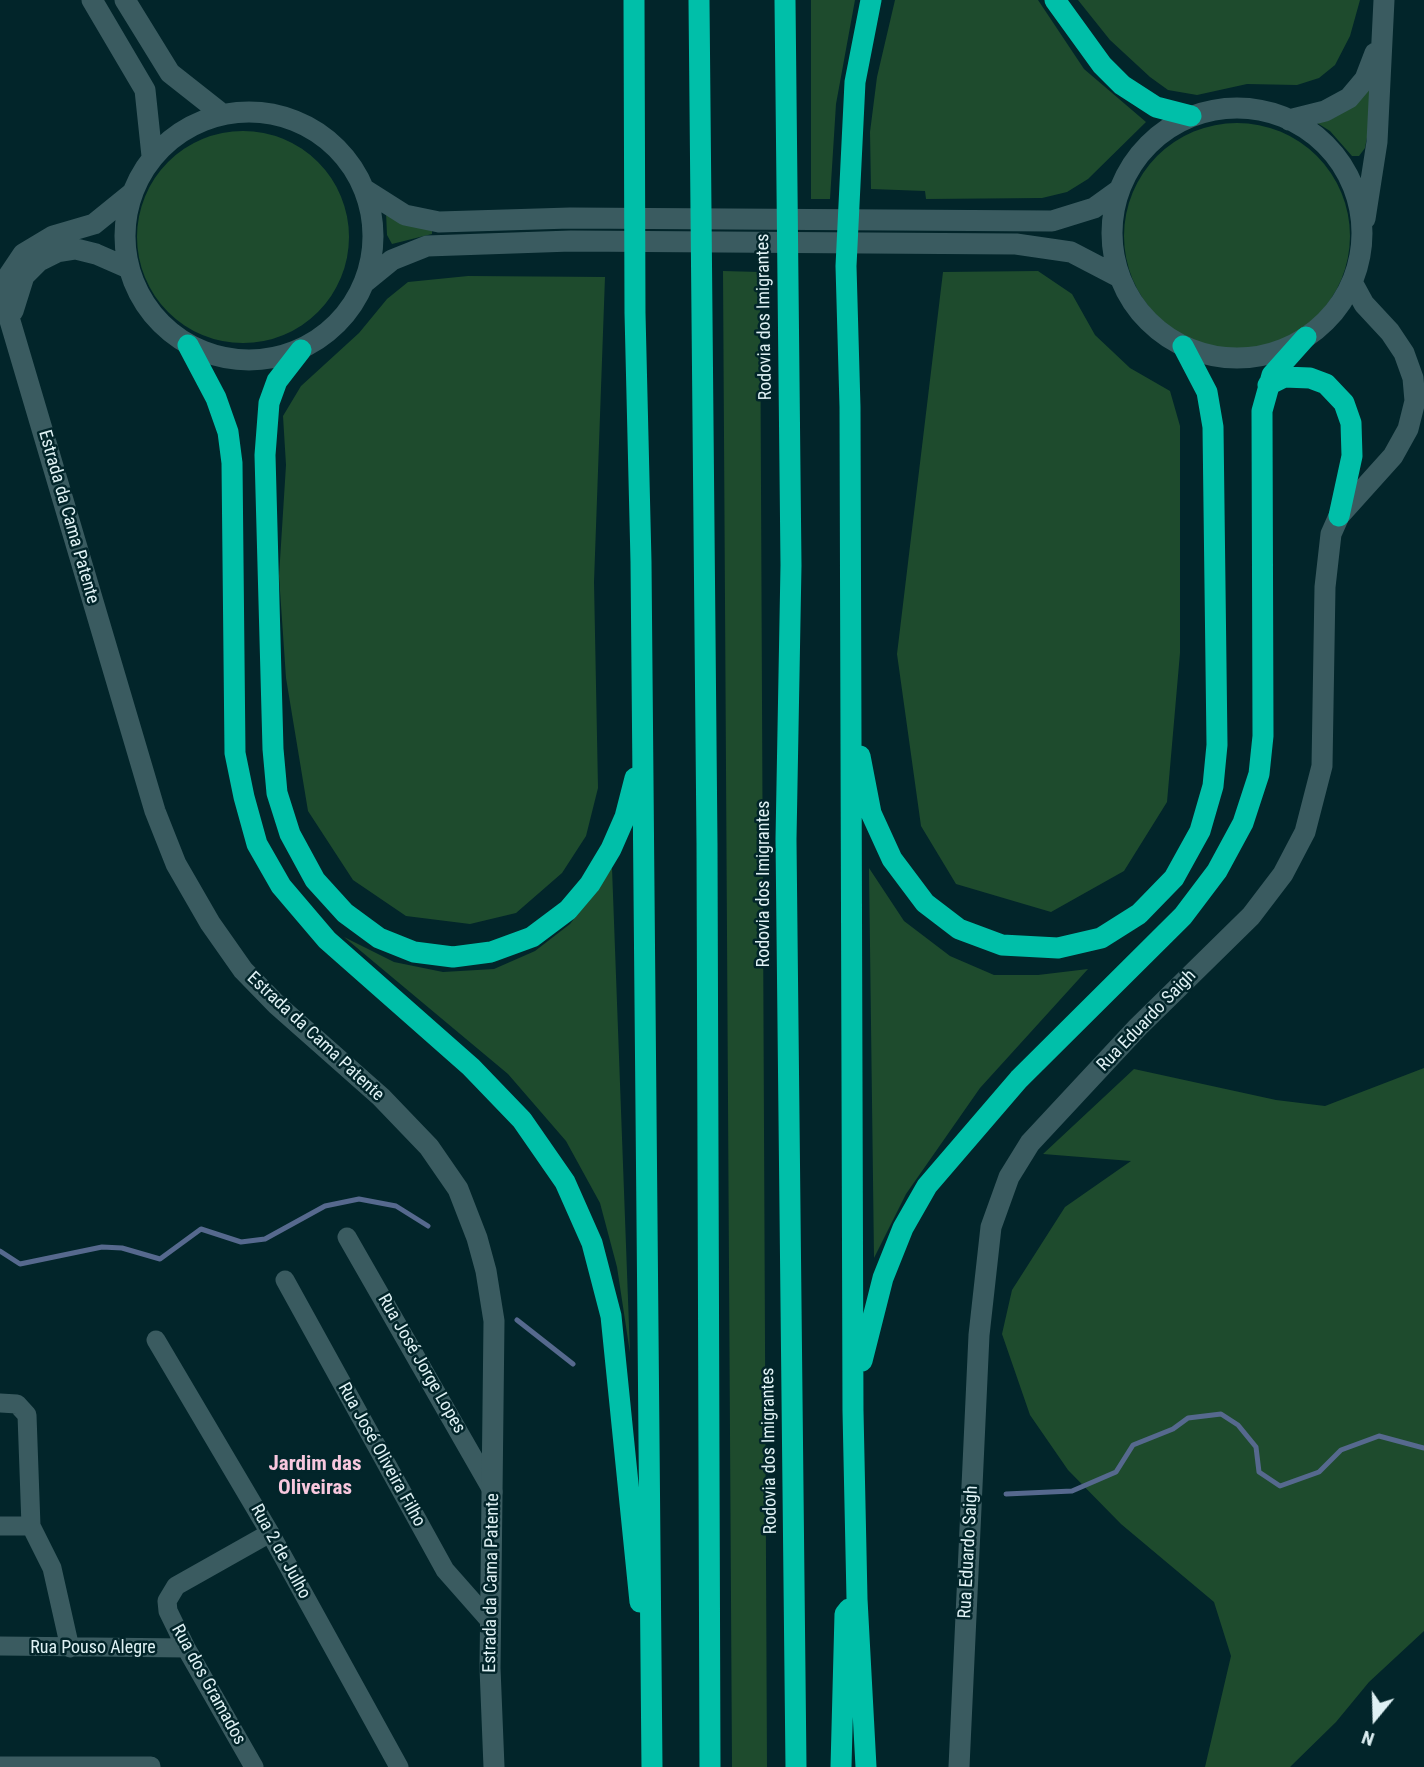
<!DOCTYPE html>
<meta charset="utf-8">
<style>
body{margin:0}
#map{position:relative;width:1424px;height:1767px;overflow:hidden;background:#02252a;font-family:"Roboto Condensed",sans-serif}
canvas{display:block}
.north{position:absolute;left:1340px;top:1683px;width:70px;height:70px;-webkit-text-stroke:5px #02252a;paint-order:stroke;rotate:199deg;font-size:19px;font-weight:700;line-height:28px;text-align:center;color:#dff1f4}
.north::after{content:'';display:block;margin:auto;width:24px;height:32px;background:#dff1f4;clip-path:polygon(50% 0,100% 100%,50% 72%,0 100%)}
</style>
<div id="map">
<canvas width="1424" height="1767"></canvas>
<div class="north">N</div>
</div>
<script>
const ctx = document.querySelector('canvas').getContext('2d');
ctx.lineJoin = 'round';
function paint(path, color) { ctx.fillStyle = color; ctx.fill(path, 'evenodd'); }
const shape = rows => new Path2D(rows.map(r => 'M' + r).join(''));
function trace(path, color, width, dash) { ctx.strokeStyle = color; ctx.lineWidth = width; ctx.lineCap = dash ? 'butt' : 'round'; ctx.setLineDash(dash || []); ctx.stroke(path); }
function drawText(font, color, halo, rows, align = 'center') {
  ctx.font = font + ' "Roboto Condensed",sans-serif'; ctx.lineWidth = 5; ctx.setLineDash([]); ctx.textBaseline = 'middle'; ctx.strokeStyle = halo; ctx.fillStyle = color; for (const [text, x, y, turn = 0] of rows) {
    ctx.save(); ctx.translate(x, y); ctx.rotate((+turn || 0) * Math.PI / 180); ctx.textAlign = isNaN(turn) ? turn : align; if (halo) ctx.strokeText(text, 0, 0); ctx.fillText(text, 0, 0); ctx.restore();
  }
}
const green = shape([
 [811,0,855,0,836,104,830,199,811,199],
 [895,0,1038,0,1084,69,1146,122,1088,179,1067,192,1042,198,926,199,925,191,871,189,870,132,877,77],
 [1078,0,1360,0,1350,36,1335,65,1319,78,1297,85,1247,84,1197,95,1168,90,1150,77,1110,40],
 [1369,86,1371,116,1365,148,1359,156,1352,156,1330,131,1314,121],
 '1124 236a113 113 0 1 1 226 0a113 113 0 1 1-226 0Z',
 '137 237a106 106 0 1 1 212 0a106 106 0 1 1-212 0Z',
 [386,212,432,230,432,234,392,244,387,235],
 [723,271,760,272,767,1767,732,1767],
 [1038,271,1072,294,1095,335,1130,368,1170,391,1180,426,1180,653,1167,802,1124,871,1051,912,956,884,921,826,897,654,943,272],
 [468,276,605,277,594,582,598,788,586,836,562,873,516,913,470,924,406,916,353,880,308,811,286,678,279,576,286,465,283,416,301,386,359,333,387,299,408,282],
 [612,868,630,1353,617,1267,600,1203,566,1141,508,1074,344,937,394,962,443,972,494,969,535,951,570,924],
 [869,868,904,921,950,956,994,975,1038,975,1088,969,980,1088,906,1194,874,1258],
 [1424,1068,1424,1631,1369,1682,1336,1722,1290,1767,1205,1767,1231,1656,1214,1602,1121,1524,1068,1470,1030,1415,1002,1334,1012,1290,1065,1207,1131,1161,1043,1154,1134,1069,1276,1100,1325,1106]
]);
const stream = shape([
 [0,1251,20,1264,102,1247,122,1248,160,1259,201,1229,241,1242,265,1239,325,1206,359,1199,396,1206,428,1226],
 [517,1320,573,1364],
 [1006,1494,1072,1491,1116,1472,1133,1445,1173,1429,1188,1418,1221,1414,1238,1425,1256,1447,1259,1472,1280,1486,1319,1472,1341,1450,1379,1436,1424,1448]
]);
const street = shape([
 [347,1237,493,1492],
 [285,1280,445,1570,490,1621],
 [156,1340,270,1533,399,1767],
 [0,1403,17,1404,27,1415,31,1526,52,1568,70,1648],
 [0,1526,31,1526],
 [0,1646,186,1648],
 [0,1766,151,1766],
 [254,1767,186,1648,168,1611,167,1601,176,1586,270,1533]
]);
const secondary = shape([
 [92,0,145,90,152,156],
 [125,0,170,73,222,114],
 '1112 233a125 125 0 1 1 250 0a125 125 0 1 1-250 0Z',
 '125 236a124 124 0 1 1 248 0a124 124 0 1 1-248 0Z',
 [1289,120,1325,111,1349,98,1365,79,1375,53],
 [364,189,405,215,439,222,570,218,1052,221,1094,208,1119,190],
 [131,194,94,224,53,236,23,254,7,278,5,304,155,811,176,864,210,923,243,970,277,1005,381,1097,429,1147,458,1189,477,1238,486,1271,494,1321,490,1668,494,1767],
 [1365,219,1377,142,1384,0],
 [365,282,392,260,427,246,571,241,1016,244,1071,252,1119,277],
 [13,311,24,276,39,261,57,252,76,249,96,254,128,268],
 [959,1767,979,1335,991,1227,1009,1177,1030,1143,1138,1027,1251,916,1283,874,1305,832,1322,766,1325,587,1331,534,1339,516,1393,456,1408,429,1415,401,1413,378,1404,353,1390,332,1364,304,1352,282]
]);
const highway = shape([
 [634,0,635,313,641,562,652,1767],
 [699,0,707,843,710,1767],
 [785,0,791,565,786,839,796,1767],
 [1055,0,1102,65,1122,85,1156,107,1191,116],
 [188,345,216,398,228,432,232,463,235,753,244,797,257,844,281,886,327,940,471,1067,522,1120,565,1182,592,1243,611,1316,640,1602],
 [301,350,277,381,269,403,265,455,273,749,277,793,290,834,315,880,345,913,379,938,414,952,453,957,491,952,532,937,568,910,590,884,611,849,625,817,635,778],
 [1268,385,1284,377,1310,378,1326,384,1344,403,1351,423,1352,456,1339,516],
 [860,756,871,813,892,859,925,903,959,929,1002,945,1058,948,1101,938,1139,914,1174,878,1200,831,1213,786,1217,745,1213,427,1207,392,1183,346],
 [862,1361,883,1278,903,1228,927,1186,1019,1079,1183,916,1217,871,1243,823,1259,774,1263,736,1262,411,1272,375,1306,337],
 [841,1767,845,1614,849,1609],
 [866,1767,857,1599,853,1411,850,407,846,266,855,82,871,0]
]);
const streetNames = [
 ["Rodovia dos Imigrantes",765,317,-91],
 ["Estrada da Cama Patente",68,517,74],
 ["Rodovia dos Imigrantes",764,884,-90],
 ["Rua Eduardo Saigh",1147,1021,-46],
 ["Estrada da Cama Patente",315,1037,43],
 ["Rua José Jorge Lopes",421,1364,60],
 ["Rodovia dos Imigrantes",770,1451,-91],
 ["Rua José Oliveira Filho",381,1455,61],
 ["Rua 2 de Julho",280,1552,61],
 ["Rua Eduardo Saigh",969,1552,-87],
 ["Estrada da Cama Patente",492,1583,-89],
 ["Rua Pouso Alegre",93,1648],
 ["Rua dos Gramados",208,1685,61]
];
const quarterNames = [
 ["Jardim das",315,1465],
 ["Oliveiras",315,1489]
];
paint(green, '#1e4b2d');
trace(stream, '#56698e', 5);
trace(street, '#3a5b60', 19);
trace(secondary, '#3a5b60', 21);
trace(highway, '#00bfa9', 21);
drawText('18px', '#dff1f4', '#02252a', streetNames);
drawText('bold 21px', '#f8c8de', '#02252a', quarterNames);
</script>
